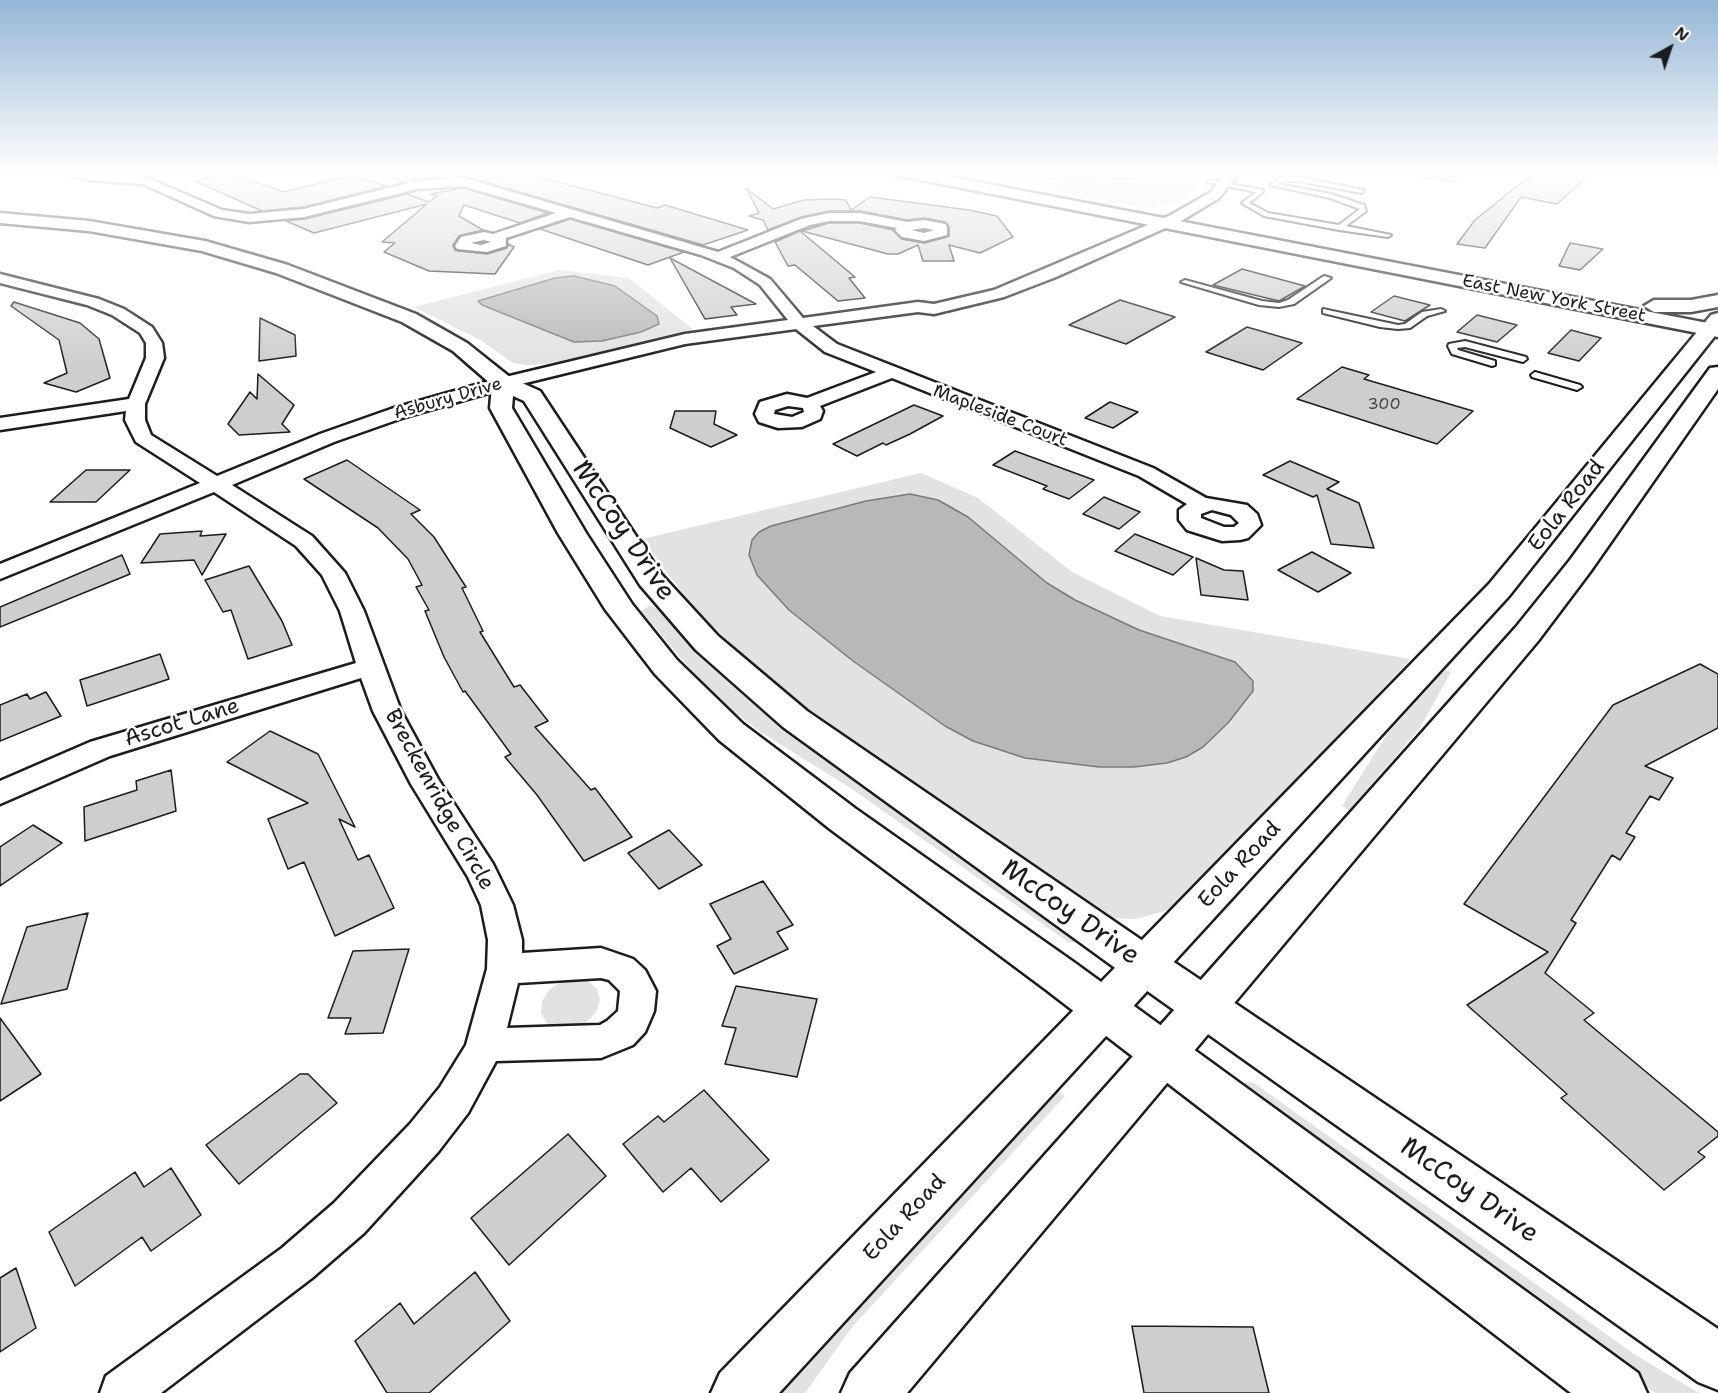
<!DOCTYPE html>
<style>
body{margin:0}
#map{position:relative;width:1718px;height:1393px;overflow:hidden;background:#fff;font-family:"Shantell Sans",sans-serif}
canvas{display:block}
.north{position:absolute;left:1640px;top:18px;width:60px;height:60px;-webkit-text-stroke:4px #fff;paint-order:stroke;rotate:40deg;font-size:16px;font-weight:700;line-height:24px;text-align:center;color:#1c1c1c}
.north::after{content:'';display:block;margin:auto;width:21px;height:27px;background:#1c1c1c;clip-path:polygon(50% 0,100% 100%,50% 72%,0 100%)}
</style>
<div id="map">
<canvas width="1718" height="1393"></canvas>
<div class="north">N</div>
</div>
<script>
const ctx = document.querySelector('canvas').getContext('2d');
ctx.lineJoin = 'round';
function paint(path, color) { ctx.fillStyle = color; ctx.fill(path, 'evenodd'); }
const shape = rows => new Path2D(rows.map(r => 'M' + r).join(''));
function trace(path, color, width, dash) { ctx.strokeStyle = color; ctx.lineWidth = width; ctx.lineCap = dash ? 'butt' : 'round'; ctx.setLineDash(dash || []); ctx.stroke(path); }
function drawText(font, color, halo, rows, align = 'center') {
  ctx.font = font + ' "Shantell Sans",sans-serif'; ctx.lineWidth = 5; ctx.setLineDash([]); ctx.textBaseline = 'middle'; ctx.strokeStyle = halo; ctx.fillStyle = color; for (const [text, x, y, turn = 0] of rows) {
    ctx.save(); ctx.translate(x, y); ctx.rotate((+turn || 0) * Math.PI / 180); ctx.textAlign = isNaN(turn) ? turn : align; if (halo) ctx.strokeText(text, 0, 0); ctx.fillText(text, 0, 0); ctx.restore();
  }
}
const green = shape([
 [950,171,1210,171,1189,193,1172,203,1150,209],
 [559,270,629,278,695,331,547,364,527,365,513,363,482,341,414,307],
 [921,473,978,498,1072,572,1160,616,1411,659,1190,894,1165,911,1136,919,1109,918,1086,907,778,687,696,611,642,539],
 [649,606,656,608,709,663,760,708,1075,939,1074,943,1068,942,852,789,759,731,712,695,641,611],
 [1445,670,1451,672,1420,728,1349,810,1342,806,1387,734],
 [576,978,588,981,597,989,600,1000,596,1012,586,1023,572,1029,558,1029,547,1023,541,1013,542,1001,550,989,562,981],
 [1245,1082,1254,1083,1634,1354,1699,1393,1655,1393,1254,1099,1242,1087],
 [1057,1090,1065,1096,852,1327,805,1393,775,1393]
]);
const water = shape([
 [1001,171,1154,171,1138,178,1075,182,1001,171],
 [1388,171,1474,171,1464,173,1457,181,1450,182,1388,171],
 [574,276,615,286,657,316,659,324,641,332,602,341,574,342,482,305,478,301,555,278,574,276],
 [910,494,938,500,968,517,1047,583,1075,600,1139,630,1235,662,1253,681,1253,691,1228,723,1203,747,1186,757,1167,763,1134,767,1099,767,1025,758,973,741,945,726,853,661,789,610,757,575,749,555,752,540,759,532,771,526,866,501,910,494]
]);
const building = shape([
 [516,171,657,208,665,205,748,230,703,245,481,181,516,171],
 [1536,171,1593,171,1557,204,1521,197,1485,248,1457,244,1475,220,1536,171],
 [229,173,284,192,341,178,357,177,387,186,304,207,262,211,195,181,229,173],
 [463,188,548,213,520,223,464,205,459,216,483,230,459,236,453,245,455,250,487,254,507,248,508,244,514,247,495,274,429,271,384,252,395,243,382,242,427,204,314,233,286,221,305,219,407,194,429,202,437,196,431,194,463,188],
 [746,188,773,209,804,200,835,199,846,200,851,210,870,197,969,210,997,216,1013,237,980,253,949,245,954,261,923,261,918,245,898,254,888,254,802,231,829,223,860,223,893,230,902,239,925,243,949,236,949,227,945,222,924,218,907,220,860,211,829,211,801,217,768,230,763,220,749,216,759,213,746,188],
 [570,219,684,252,648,265,540,229,570,219],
 [800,231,855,277,849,278,865,298,838,301,795,265,788,266,775,242,800,231],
 [1570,243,1603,249,1580,270,1559,266,1570,243],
 [670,258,756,304,731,307,737,315,705,319,670,258],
 [1242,269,1305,286,1279,301,1213,285,1242,269],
 [1394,296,1430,305,1405,321,1371,312,1394,296],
 [1120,300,1133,304,1175,317,1126,344,1069,325,1120,300],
 [14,302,80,323,99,339,110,378,76,392,44,383,67,373,59,340,11,306,14,302],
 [1477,315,1517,325,1497,342,1457,332,1477,315],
 [260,318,295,335,296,356,259,361,260,318],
 [1247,327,1302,343,1263,370,1206,352,1247,327],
 [1571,330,1601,338,1579,361,1548,353,1571,330],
 [1342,367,1369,375,1364,379,1473,411,1437,444,1297,399,1342,367],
 [258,374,294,405,282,424,290,432,239,435,228,424,250,392,257,399,258,374],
 [1110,402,1138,412,1113,428,1085,418,1110,402],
 [914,405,943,416,910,434,886,445,883,443,857,456,833,444,914,405],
 [675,411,716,411,714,424,737,435,711,447,670,428,675,411],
 [1015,451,1094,480,1069,499,1043,489,1047,486,993,465,1015,451],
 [347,460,420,510,411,514,434,537,466,587,462,588,483,631,480,632,514,687,520,685,548,721,535,727,591,790,595,788,632,837,584,861,537,795,505,757,511,754,465,691,463,692,444,657,425,611,429,610,416,587,422,585,408,559,378,528,304,479,347,460],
 [1290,461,1339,482,1327,489,1359,503,1374,548,1331,544,1317,495,1313,497,1263,475,1290,461],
 [86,470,130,470,96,502,50,502,86,470],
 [1104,497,1140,512,1119,529,1083,514,1104,497],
 [202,531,200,536,226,534,202,575,194,560,141,563,160,534,202,531],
 [1135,534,1193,557,1173,575,1115,551,1135,534],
 [1312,552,1351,573,1318,592,1278,570,1312,552],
 [122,555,130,574,0,627,0,607,122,555],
 [1196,558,1224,570,1243,571,1248,600,1201,595,1196,558],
 [249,566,282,621,292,645,248,659,231,610,223,612,205,580,249,566],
 [160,654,169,679,87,706,80,680,160,654],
 [1700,664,1718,674,1718,728,1645,766,1673,778,1659,800,1650,796,1626,833,1635,837,1620,860,1612,855,1571,920,1576,923,1545,973,1594,1013,1584,1020,1718,1132,1718,1136,1698,1152,1705,1157,1664,1190,1561,1098,1567,1094,1467,1005,1548,952,1464,904,1613,705,1700,664],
 [46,692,61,716,0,741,0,705,27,694,30,699,46,692],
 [270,731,318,754,355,827,339,819,358,860,369,855,394,908,335,936,304,862,288,869,268,819,308,803,227,762,270,731],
 [171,770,176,811,85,841,84,807,137,790,136,781,171,770],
 [33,825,62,843,0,886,0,847,33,825],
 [669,830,702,865,659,889,628,853,669,830],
 [763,881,793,925,777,932,788,949,734,974,717,946,731,939,710,904,763,881],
 [88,913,67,989,1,1004,27,927,88,913],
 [409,949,383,1033,345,1034,351,1018,328,1018,353,951,409,949],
 [736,986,817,999,797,1077,725,1064,736,1028,722,1026,736,986],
 [0,1018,41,1074,0,1101,0,1018],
 [300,1074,308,1074,337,1103,239,1184,206,1145,300,1074],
 [704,1090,769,1160,721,1202,691,1168,663,1192,623,1144,658,1116,664,1122,704,1090],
 [568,1134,606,1176,509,1265,471,1218,568,1134],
 [171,1168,201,1215,151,1251,142,1237,75,1286,49,1232,135,1172,144,1187,171,1168],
 [16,1268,36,1328,0,1352,0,1278,16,1268],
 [475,1272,510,1321,429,1393,387,1393,355,1341,400,1303,414,1324,475,1272],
 [1132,1326,1253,1327,1269,1393,1144,1393,1132,1326]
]);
const service = shape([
 [382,171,391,171,420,185,415,186,382,171],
 [428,171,438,171,467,182,462,183,428,171],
 [1298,177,1364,190,1362,193,1298,181,1283,181,1278,184,1331,194,1364,205,1366,211,1346,226,1391,235,1388,237,1339,230,1264,216,1242,203,1256,192,1207,182,1210,180,1263,190,1263,192,1249,203,1268,213,1339,225,1360,209,1330,198,1270,185,1280,178,1298,177],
 [1324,276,1331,278,1294,304,1279,307,1259,305,1181,282,1185,280,1262,301,1279,303,1288,300,1324,276],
 [1323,309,1398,325,1405,324,1422,312,1441,309,1445,311,1427,316,1410,328,1398,329,1380,327,1323,313,1323,309],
 [1465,341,1526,357,1527,359,1523,362,1465,347,1457,348,1458,350,1495,361,1495,365,1492,366,1452,354,1448,346,1449,344,1465,341],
 [1535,372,1580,385,1582,387,1577,390,1532,377,1531,375,1535,372]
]);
const minor = shape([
 [60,171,145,177,222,210,249,214,304,209,417,181,464,178,718,252,801,219,829,213,860,213,907,222,924,220,945,224,947,227,947,235,924,241,902,237,895,230,897,228,860,221,829,221,810,225,730,257,770,279,803,318,918,302,934,304,994,290,1171,215,1211,192,1228,171,1241,171,1219,198,1181,221,1056,277,1004,297,934,314,918,312,813,326,837,344,1153,468,1206,498,1247,505,1257,514,1261,525,1248,538,1240,540,1222,541,1187,530,1179,520,1179,510,1187,504,1139,476,892,378,820,406,823,411,820,419,802,427,778,428,759,422,755,414,760,402,787,394,807,398,876,372,825,352,796,329,685,344,509,387,405,417,334,442,232,485,312,536,345,573,364,611,401,711,438,779,493,864,513,905,522,940,522,953,601,948,633,959,645,970,656,991,654,1011,645,1032,633,1045,601,1058,496,1061,468,1113,438,1152,364,1233,312,1278,161,1393,100,1393,106,1376,282,1248,334,1203,410,1124,440,1087,466,1045,487,969,488,940,481,905,468,877,411,784,373,711,361,678,110,756,0,804,0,781,90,742,356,663,340,611,322,575,296,546,214,492,0,579,0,564,200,483,136,442,125,420,126,411,0,430,0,418,129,399,146,358,146,343,140,333,112,315,87,305,0,283,0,274,99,299,124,309,152,327,162,343,164,358,145,404,145,420,151,435,217,476,320,434,391,409,497,379,685,334,788,320,760,285,734,268,701,255,570,217,506,238,506,246,487,252,457,249,455,246,461,237,484,232,493,234,556,213,463,186,417,189,304,217,249,222,214,216,143,184,88,180,60,171],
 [924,228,934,230,924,233,911,230,924,228],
 [484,240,491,242,481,245,471,243,484,240],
 [788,406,803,408,804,412,792,417,774,414,775,410,788,406],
 [1212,510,1231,515,1239,523,1234,527,1224,527,1201,518,1201,514,1212,510],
 [601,978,609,980,620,991,618,1011,607,1021,600,1025,507,1028,518,983,601,978]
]);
const tertiary = shape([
 [0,213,89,221,205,241,288,265,416,314,467,343,511,378,540,391,661,574,718,636,807,711,1159,952,1718,1329,1718,1390,1698,1382,1129,978,783,727,696,650,640,585,524,401,513,396,512,408,586,533,632,604,677,660,743,724,856,809,1075,963,1638,1373,1647,1393,1571,1393,1045,989,830,829,719,740,655,674,605,609,558,533,490,408,492,385,453,351,402,322,276,273,202,251,89,231,0,223,0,213]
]);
const secondary = shape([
 [1718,313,1718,332,1509,596,779,1393,711,1393,720,1373,1489,584,1711,315,1718,313],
 [1718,367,1718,389,1590,572,1538,641,907,1393,841,1393,850,1373,1516,627,1570,560,1710,368,1718,367]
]);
const primary = shape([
 [889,171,920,171,1718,325,1718,337,896,175,889,171],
 [1718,295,1718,307,1691,312,1654,312,1644,306,1654,300,1691,300,1718,295]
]);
const farNumbernames = [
 ["300",1384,405]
];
const farStreetnames = [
 ["East New York Street",1554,299,11],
 ["Asbury Drive",448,399,-16],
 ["Mapleside Court",1000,416,21]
];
const streetNames = [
 ["Eola Road",1567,506,-52],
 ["Ascot Lane",182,723,-17],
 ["Breckenridge Circle",439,800,61],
 ["Eola Road",1240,865,-47],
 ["Eola Road",905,1218,-47]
];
const nearStreetnames = [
 ["McCoy Drive",623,531,56],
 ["McCoy Drive",1070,913,35],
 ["McCoy Drive",1469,1191,35]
];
paint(green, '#e2e2e2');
paint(water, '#b8b8b8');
trace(water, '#7a7a7a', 1.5);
paint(building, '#cecece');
trace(building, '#1c1c1c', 1.5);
trace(service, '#1c1c1c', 4);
trace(minor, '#1c1c1c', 5);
trace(tertiary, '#1c1c1c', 5);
trace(secondary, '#1c1c1c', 5);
trace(primary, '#1c1c1c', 5);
paint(service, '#fff');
paint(minor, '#fff');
paint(tertiary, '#fff');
paint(secondary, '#fff');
paint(primary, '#fff');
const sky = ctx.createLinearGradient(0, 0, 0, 366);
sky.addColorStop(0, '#95b6d5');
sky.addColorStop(0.47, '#fff');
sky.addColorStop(1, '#ffffff00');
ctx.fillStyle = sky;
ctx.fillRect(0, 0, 1718, 366);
drawText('16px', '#484848', null, farNumbernames);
drawText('18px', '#1c1c1c', '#fff', farStreetnames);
drawText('22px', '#1c1c1c', '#fff', streetNames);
drawText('27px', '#1c1c1c', '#fff', nearStreetnames);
</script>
